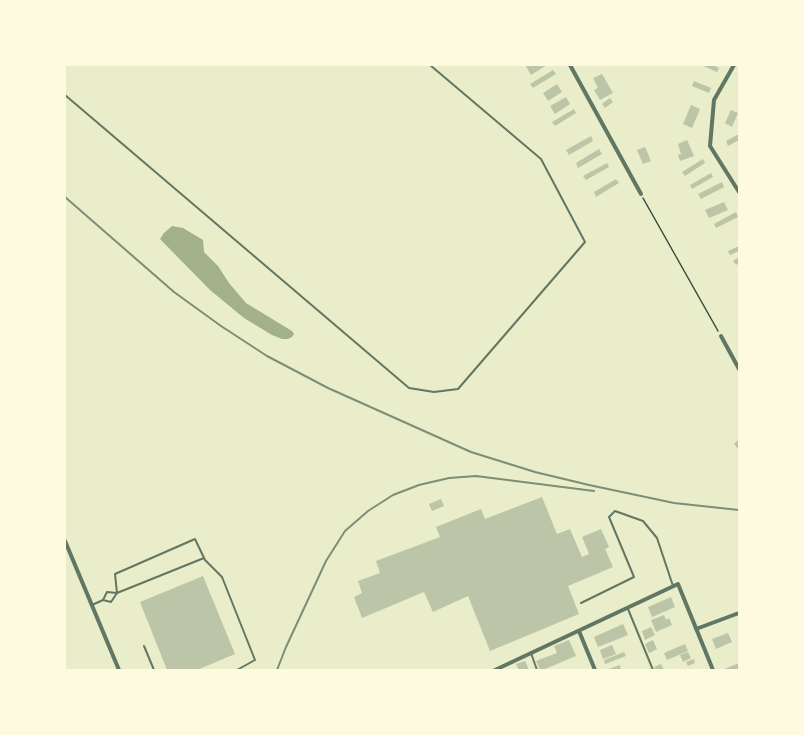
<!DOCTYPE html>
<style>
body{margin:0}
#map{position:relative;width:804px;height:735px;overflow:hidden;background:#e9edc9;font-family:"Work Sans",sans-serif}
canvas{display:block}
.frame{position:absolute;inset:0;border:66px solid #fefae0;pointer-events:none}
</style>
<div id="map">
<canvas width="804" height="735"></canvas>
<div class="frame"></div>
</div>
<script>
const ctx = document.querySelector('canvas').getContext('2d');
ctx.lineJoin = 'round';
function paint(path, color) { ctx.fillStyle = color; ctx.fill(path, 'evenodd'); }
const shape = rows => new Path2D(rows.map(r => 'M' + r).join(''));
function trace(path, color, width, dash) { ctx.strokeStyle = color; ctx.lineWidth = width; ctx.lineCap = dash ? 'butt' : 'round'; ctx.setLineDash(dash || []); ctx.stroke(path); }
const water = shape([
 [172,226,183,228,203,240,204,252,218,266,229,283,240,296,246,303,292,331,294,334,292,337,288,339,282,339,272,335,244,318,210,290,160,239,164,233]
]);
const building = shape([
 [529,65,547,65,531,75,526,66],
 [701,65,713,65,719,68,717,72],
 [553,70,556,74,533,88,530,84],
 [602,74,613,93,600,100,594,90,598,88,593,78],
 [694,81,711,88,709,93,692,86],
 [557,84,562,92,548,101,543,93],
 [566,97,570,104,555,114,550,106],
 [610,98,613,102,605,108,602,104],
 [691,105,700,109,692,128,683,124],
 [574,109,576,113,555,126,552,122],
 [731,110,738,113,732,127,725,123],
 [739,134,739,140,728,146,726,141],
 [591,136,593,141,569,155,566,150],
 [687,140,694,156,680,161,678,155,681,154,678,144],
 [645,147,651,161,643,164,637,150],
 [599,149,602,154,578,168,576,163],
 [703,159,705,163,685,176,682,172],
 [607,163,609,167,586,180,583,176],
 [711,173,713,177,692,189,690,185],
 [616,179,619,183,596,197,594,192],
 [722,182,724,187,701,199,698,194],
 [724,202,728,210,709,218,705,210],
 [736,212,738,217,716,228,714,224],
 [739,246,739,251,730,255,728,251],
 [739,257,739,263,736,265,733,261],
 [738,440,739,441,739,450,734,444],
 [542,497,557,534,570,529,582,557,589,554,582,537,601,529,609,547,605,549,613,567,568,586,579,614,490,651,468,596,433,612,424,592,362,618,354,597,362,593,358,581,380,573,376,561,440,537,436,527,481,509,485,519],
 [441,499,444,506,432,511,429,504],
 [203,576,235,654,197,670,167,670,140,602],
 [671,597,675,607,652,617,648,607],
 [664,615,666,620,669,618,672,625,656,632,651,620],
 [623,624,628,635,598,647,594,637],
 [651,627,655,635,645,640,642,631],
 [728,633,732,642,716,649,712,639],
 [569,640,576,656,545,669,545,670,540,670,536,661,557,653,554,646],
 [653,640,657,649,649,653,645,644],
 [685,644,688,651,667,660,664,653],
 [612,645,616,654,603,659,600,650],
 [624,652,626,656,605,664,604,660],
 [688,652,691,658,683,662,680,655],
 [694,659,695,663,688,666,686,662],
 [525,661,529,670,519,670,516,664],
 [739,663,739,670,722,670],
 [661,664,664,670,656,670,654,667],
 [620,665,621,670,606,670]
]);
const path = shape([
 [643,198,718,331]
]);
const service = shape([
 [65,95,409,388,434,392,458,389,585,242,541,159,430,65],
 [103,600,111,602,117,593,115,574,195,539,205,560,222,577,255,660,237,670],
 [581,603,634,577,609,517,615,511,643,521,657,538,673,586],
 [92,605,103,600,107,592,117,593,204,558],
 [628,609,653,670],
 [144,646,154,670],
 [531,653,537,670]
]);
const minor = shape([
 [570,65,641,194],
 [734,65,714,100,710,146,739,192],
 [721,336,739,369],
 [65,541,119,670],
 [696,629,739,613],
 [579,631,595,670],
 [495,670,678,584,713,670]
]);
const rail = shape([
 [65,197,174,292,221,326,267,356,328,388,471,452,535,472,589,485,674,503,739,510],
 [277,670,286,647,326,561,345,531,368,511,393,495,419,485,449,478,476,476,594,491]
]);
paint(water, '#a3b18a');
paint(building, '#bcc5a7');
trace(path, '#344e41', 1.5);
trace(service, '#617663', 2);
trace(minor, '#617663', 4);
trace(rail, '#7c8e77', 2);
</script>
